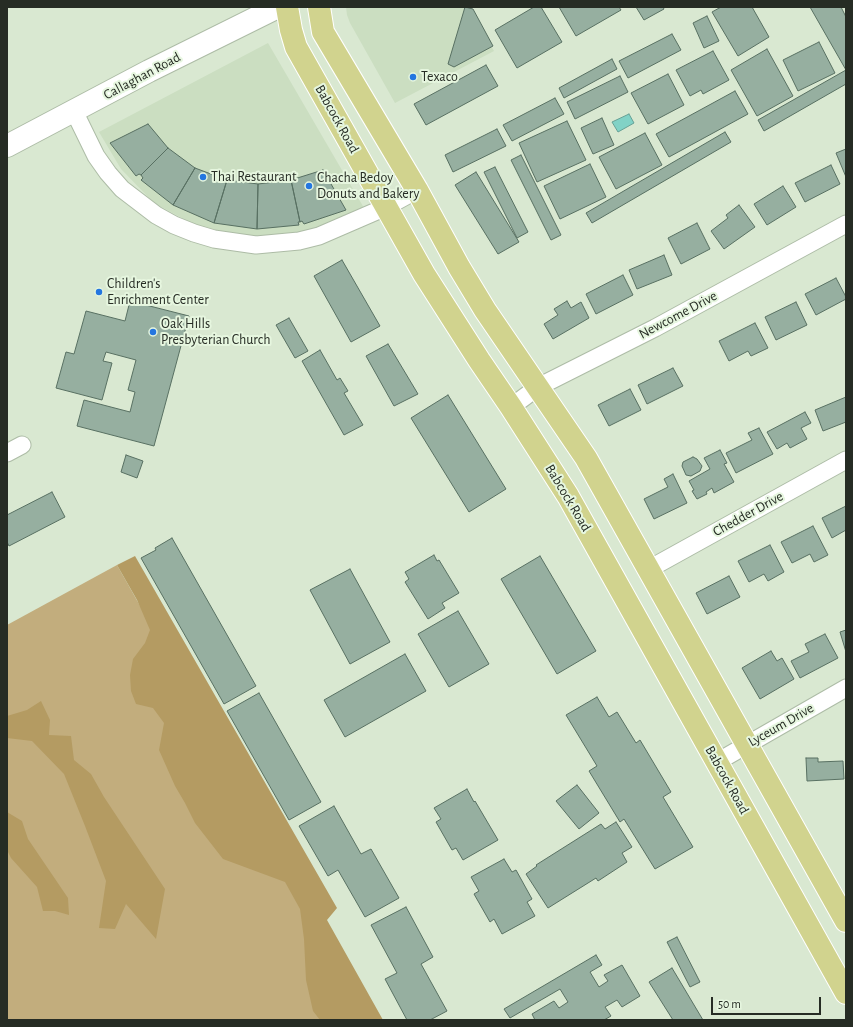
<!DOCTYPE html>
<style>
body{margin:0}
#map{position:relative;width:853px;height:1027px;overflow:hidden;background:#d9e8d1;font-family:"Alegreya Sans",sans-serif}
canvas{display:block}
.frame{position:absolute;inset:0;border:8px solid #262c24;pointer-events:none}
.scale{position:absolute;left:711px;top:997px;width:110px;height:18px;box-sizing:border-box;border:2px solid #262c24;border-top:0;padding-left:5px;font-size:12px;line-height:14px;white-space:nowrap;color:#262c24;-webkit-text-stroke:3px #e6f6df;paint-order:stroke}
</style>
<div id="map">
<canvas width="853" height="1027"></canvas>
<div class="frame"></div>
<div class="scale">50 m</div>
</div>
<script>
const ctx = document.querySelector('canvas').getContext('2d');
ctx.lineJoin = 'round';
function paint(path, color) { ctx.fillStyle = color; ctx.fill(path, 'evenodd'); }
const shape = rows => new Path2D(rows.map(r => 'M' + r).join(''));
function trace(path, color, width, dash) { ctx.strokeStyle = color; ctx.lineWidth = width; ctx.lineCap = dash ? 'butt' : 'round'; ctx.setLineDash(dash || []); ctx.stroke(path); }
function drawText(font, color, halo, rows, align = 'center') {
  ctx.font = font + ' "Alegreya Sans",sans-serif'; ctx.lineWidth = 4; ctx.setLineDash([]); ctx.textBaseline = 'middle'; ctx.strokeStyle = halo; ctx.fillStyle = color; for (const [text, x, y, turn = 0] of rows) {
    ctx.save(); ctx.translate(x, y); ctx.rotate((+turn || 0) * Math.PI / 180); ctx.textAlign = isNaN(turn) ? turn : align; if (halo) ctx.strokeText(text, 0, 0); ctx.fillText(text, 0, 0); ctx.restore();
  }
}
const built = shape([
 [346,7,469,7,494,51,395,103,350,23,347,15],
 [268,43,364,208,333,227,276,238,239,235,195,225,154,203,121,169,99,132]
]);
const green = shape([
 [117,565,374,1020,7,1020,7,625]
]);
const forest = shape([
 [135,556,337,908,327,920,383,1020,320,1020,313,1011,306,980,304,939,300,909,285,882,223,859,195,823,185,803,175,786,159,750,164,723,153,708,136,704,131,691,130,675,133,659,145,643,150,630,137,600,117,565],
 [41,701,50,720,49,735,71,736,74,760,91,774,104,797,165,889,156,939,126,904,115,929,99,928,106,881,85,826,64,774,32,741,7,738,7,716,27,710],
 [7,812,22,821,28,839,68,898,69,915,55,911,43,911,37,887,11,858,7,850]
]);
const water = shape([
 [629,114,634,123,618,132,612,122,629,114]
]);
const building = shape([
 [465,7,473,9,493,46,454,67,448,64,465,7],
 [534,7,541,7,562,42,517,68,495,30,534,7],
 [559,7,619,7,621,10,576,36,559,7],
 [636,7,663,7,664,9,644,20,636,7],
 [721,7,752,7,769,37,738,56,712,12,721,7],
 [810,7,841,7,846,17,846,70,810,7],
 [707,16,719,41,704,48,693,23,707,16],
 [672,34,681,50,628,78,619,61,672,34],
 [819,42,835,73,798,91,783,60,819,42],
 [767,49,793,96,757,116,731,70,767,49],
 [713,51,729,80,703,94,701,90,690,96,676,70,713,51],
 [612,59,617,69,564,98,559,88,612,59],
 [486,65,498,86,426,125,414,104,486,65],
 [846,70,846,84,764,131,758,120,846,70],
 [668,74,684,105,648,124,631,93,668,74],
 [620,76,628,92,575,119,567,102,620,76],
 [735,91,748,114,669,157,656,134,735,91],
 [555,98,564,114,512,141,503,125,555,98],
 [602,118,614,145,593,154,581,128,602,118],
 [567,121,586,160,537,182,519,143,567,121],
 [148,124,168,148,141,175,139,174,136,176,110,143,148,124],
 [497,129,506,146,453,172,445,155,497,129],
 [725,132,731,142,592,223,586,213,725,132],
 [645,133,662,165,616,189,599,157,645,133],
 [168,148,195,168,173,205,141,180,143,178,141,175,168,148],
 [846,149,846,177,836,153,846,149],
 [521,155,561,235,551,240,511,160,521,155],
 [590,164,606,197,560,219,544,186,590,164],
 [831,165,840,184,805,202,795,183,831,165],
 [495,167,528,232,517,238,484,172,495,167],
 [195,168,227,180,214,223,173,205,195,168],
 [323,170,346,210,304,224,302,221,300,222,291,180,323,170],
 [476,172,519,242,498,254,455,185,476,172],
 [227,180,258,184,257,229,214,223,227,180],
 [291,180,300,222,298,222,299,225,257,229,258,184,291,180],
 [783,186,796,207,767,225,754,204,783,186],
 [739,205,755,227,724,249,711,231,728,218,726,215,739,205],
 [697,223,710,249,681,264,668,238,697,223],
 [664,255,672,275,637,289,629,270,664,255],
 [342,260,380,326,351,342,314,276,342,260],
 [623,275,633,295,596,314,586,294,623,275],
 [836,278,846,297,846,299,816,315,805,294,836,278],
 [130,301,189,316,154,446,77,426,84,400,130,412,135,392,128,390,136,360,106,352,103,361,112,363,102,400,56,388,66,352,74,354,86,311,125,321,130,301],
 [567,301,571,308,581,302,589,318,553,339,544,324,558,315,554,309,567,301],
 [796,302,807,325,776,340,765,317,796,302],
 [289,318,308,351,295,358,276,325,289,318],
 [755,323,768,348,751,356,748,351,729,361,719,341,755,323],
 [388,344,418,394,394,406,366,356,388,344],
 [320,350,337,380,340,378,348,391,344,393,363,425,344,435,302,361,320,350],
 [673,368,683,386,647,404,638,385,673,368],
 [630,389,641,410,609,426,598,405,630,389],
 [448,395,506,489,469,512,411,418,448,395],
 [846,397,846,422,823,431,815,410,846,397],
 [805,412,811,423,801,428,807,439,790,448,787,443,777,449,767,432,805,412],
 [759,428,773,454,736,473,726,453,752,440,748,433,759,428],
 [720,450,727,463,724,464,734,482,714,493,712,488,706,492,707,494,697,499,692,491,694,490,689,481,710,469,704,458,720,450],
 [126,455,143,461,137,478,121,472,126,455],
 [693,457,697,459,702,466,700,471,691,476,686,475,682,466,683,462,693,457],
 [673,474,687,503,654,519,644,499,668,487,664,479,673,474],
 [52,492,65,517,9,546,7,542,7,515,52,492],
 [846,506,846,530,832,538,822,518,846,506],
 [813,526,828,555,814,562,810,554,792,563,781,542,813,526],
 [172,538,256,686,224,704,141,558,156,550,155,548,172,538],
 [770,545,784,572,768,581,764,574,749,582,738,561,770,545],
 [434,555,437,561,439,560,459,593,442,603,445,608,428,619,405,582,409,579,405,572,434,555],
 [540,556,596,651,557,674,501,579,540,556],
 [350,569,390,642,350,664,310,590,350,569],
 [729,576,740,597,707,614,696,593,729,576],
 [458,611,489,664,449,687,418,634,458,611],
 [846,630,846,652,840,632,846,630],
 [825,634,838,658,800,678,791,661,809,652,805,644,825,634],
 [771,651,777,661,782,658,794,679,760,699,742,668,771,651],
 [405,654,426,691,345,737,324,700,405,654],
 [259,693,321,802,289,820,227,711,259,693],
 [597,697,609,717,617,712,636,743,640,740,671,792,663,797,693,847,655,869,624,819,620,822,589,771,597,766,566,715,597,697],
 [806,758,818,758,818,762,843,761,844,779,807,781,806,758],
 [577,785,599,813,579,829,556,801,577,785],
 [467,789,474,802,475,801,498,840,463,860,456,848,452,850,436,822,441,819,434,808,467,789],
 [334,806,361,854,371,849,399,898,365,917,338,870,328,876,299,826,334,806],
 [616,822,632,847,622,853,627,862,598,881,596,878,548,908,526,874,537,866,536,865,601,824,605,829,616,822],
 [504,859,512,872,516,870,532,899,527,902,535,916,502,934,494,919,490,922,474,894,479,891,471,877,504,859],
 [406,907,433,957,421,964,447,1011,430,1020,407,1020,385,979,397,973,371,925,406,907],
 [677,937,700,982,690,987,667,942,677,937],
 [596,955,602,965,590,972,599,987,608,981,604,975,622,965,640,996,622,1007,617,1000,605,1007,611,1016,604,1020,535,1020,532,1014,554,1001,559,1008,568,1002,560,989,510,1018,504,1009,596,955],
 [672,968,703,1020,673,1020,649,982,672,968]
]);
const minor = shape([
 [74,111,96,156,108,173,122,189,156,215,174,225,194,233,214,239,256,245,299,241,319,236,386,207,417,190],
 [511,407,538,387,655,328,846,224],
 [7,453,22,445],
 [649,569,846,460],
 [717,762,846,688]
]);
const secondary = shape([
 [7,146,149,71,278,7]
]);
const primary = shape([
 [287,7,291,30,296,47,424,274,479,360,511,407,568,496,846,993],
 [319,7,323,32,417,190,459,267,485,310,586,458,846,921]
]);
const markers = [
 [413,77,4,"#2476e0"],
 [203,177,4,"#2476e0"],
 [309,186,4,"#2476e0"],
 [99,292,4,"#2476e0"],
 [153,332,4,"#2476e0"]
];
const streetNames = [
 ["Callaghan Road",142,76,-28],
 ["Babcock Road",337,119,61],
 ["Newcome Drive",678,315,-28],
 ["Babcock Road",568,498,59],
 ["Chedder Drive",748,514,-29],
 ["Lyceum Drive",781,725,-30],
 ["Babcock Road",727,780,61]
];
const poiNames = [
 ["Texaco",421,77],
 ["Thai Restaurant",211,177],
 ["Chacha Bedoy",317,178],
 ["Donuts and Bakery",317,194],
 ["Children's",107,284],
 ["Enrichment Center",107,300],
 ["Oak Hills",161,324],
 ["Presbyterian Church",161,340]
];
paint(built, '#cbdec1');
paint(green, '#c2ad7d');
paint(forest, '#b49b62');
paint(water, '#81d2c6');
trace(water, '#66a095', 1);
paint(building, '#96afa0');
trace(building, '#587062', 1);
trace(minor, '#adbca6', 19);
trace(secondary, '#adbca6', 24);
trace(primary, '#fff', 24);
trace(minor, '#fff', 17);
trace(secondary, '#fff', 22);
trace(primary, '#d1d38e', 22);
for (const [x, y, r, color] of markers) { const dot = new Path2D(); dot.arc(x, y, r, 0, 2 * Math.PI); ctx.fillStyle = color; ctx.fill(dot); trace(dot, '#e6f6df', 1.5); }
drawText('14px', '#262c24', '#e6f6df', streetNames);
drawText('14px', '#262c24', '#e6f6df', poiNames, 'left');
</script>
